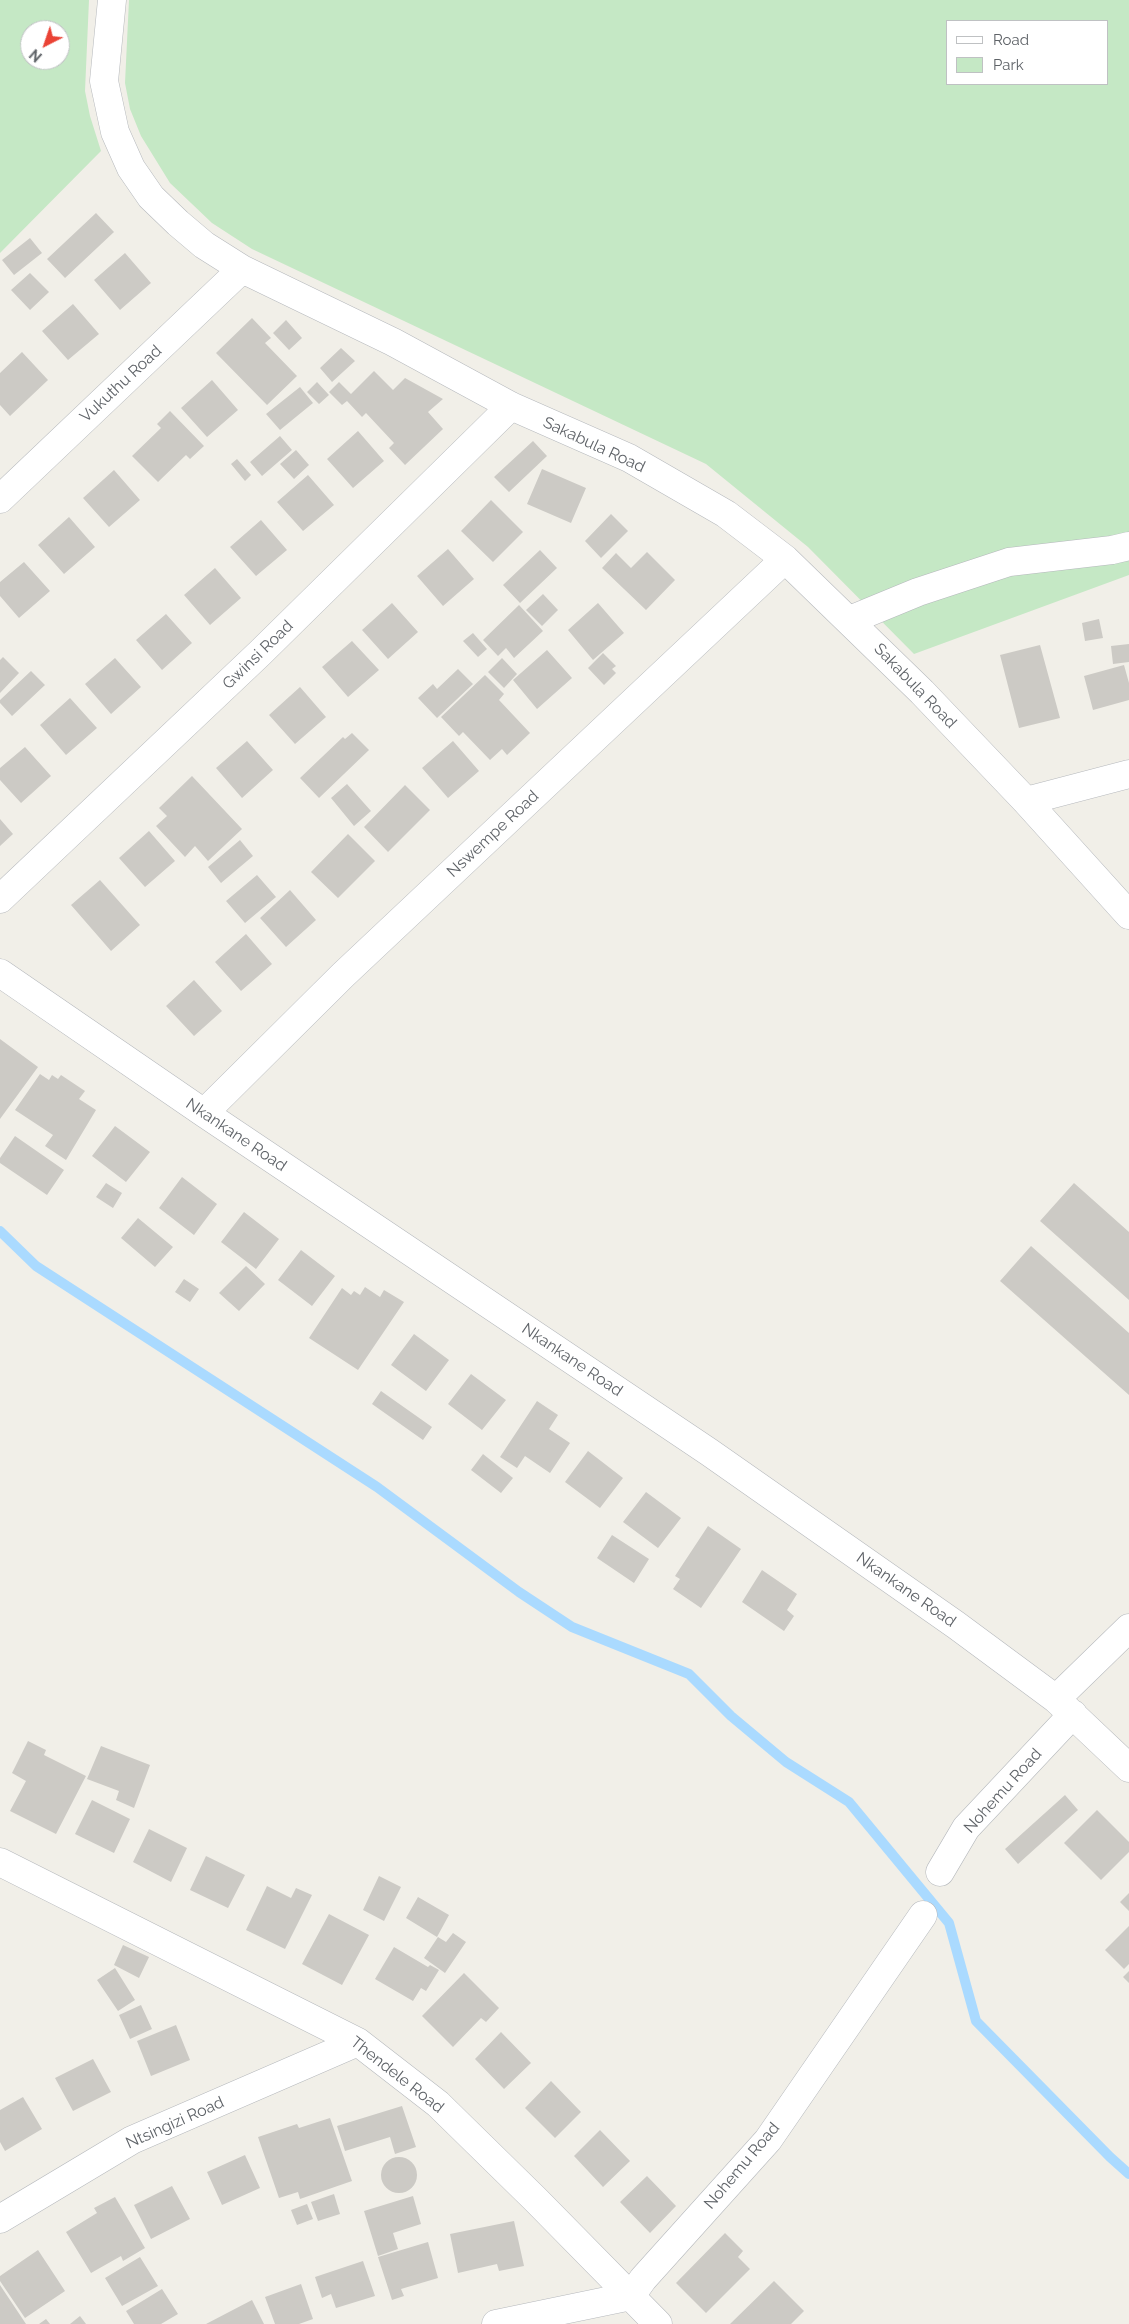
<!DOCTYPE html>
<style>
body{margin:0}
#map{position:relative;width:1129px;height:2324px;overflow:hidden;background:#f1efe8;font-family:Raleway,sans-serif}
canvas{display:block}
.legend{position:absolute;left:946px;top:20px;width:162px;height:65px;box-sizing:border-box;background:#fff;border:1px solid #bfc1c3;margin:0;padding:6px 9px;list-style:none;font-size:15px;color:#5f6368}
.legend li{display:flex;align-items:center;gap:10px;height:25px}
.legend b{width:25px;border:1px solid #bfc1c3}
.north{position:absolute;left:20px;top:20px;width:50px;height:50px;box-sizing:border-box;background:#fff;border:1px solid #bfc1c3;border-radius:50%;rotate:221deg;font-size:14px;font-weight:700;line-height:20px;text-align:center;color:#5f6368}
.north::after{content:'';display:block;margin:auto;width:18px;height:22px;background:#ea4335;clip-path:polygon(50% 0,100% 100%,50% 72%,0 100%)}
</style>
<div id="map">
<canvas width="1129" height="2324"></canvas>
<ul class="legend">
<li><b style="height:6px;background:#fff"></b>Road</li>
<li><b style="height:14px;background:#c5e8c5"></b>Park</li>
</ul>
<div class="north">N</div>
</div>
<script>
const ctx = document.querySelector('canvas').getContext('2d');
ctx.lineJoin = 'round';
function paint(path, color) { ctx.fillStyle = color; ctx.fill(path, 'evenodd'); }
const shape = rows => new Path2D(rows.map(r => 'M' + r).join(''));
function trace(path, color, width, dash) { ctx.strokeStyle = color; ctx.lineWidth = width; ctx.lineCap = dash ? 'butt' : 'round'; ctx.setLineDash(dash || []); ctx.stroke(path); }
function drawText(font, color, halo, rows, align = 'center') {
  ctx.font = font + ' Raleway,sans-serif'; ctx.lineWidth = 5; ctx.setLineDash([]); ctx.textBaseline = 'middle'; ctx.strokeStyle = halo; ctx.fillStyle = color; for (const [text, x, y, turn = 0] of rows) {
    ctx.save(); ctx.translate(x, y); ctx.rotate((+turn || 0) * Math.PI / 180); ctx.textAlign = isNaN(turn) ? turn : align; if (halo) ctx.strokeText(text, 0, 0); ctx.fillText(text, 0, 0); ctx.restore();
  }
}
const green = shape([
 [0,0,89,0,85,91,90,116,101,151,0,253],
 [30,30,60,30,60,60,30,60],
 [129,0,1129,0,1129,575,914,654,808,547,706,464,252,249,212,223,170,183,141,136,130,109,125,83],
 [948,21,1108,21,1108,84,948,84]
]);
const stream = shape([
 [0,1231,36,1266,377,1487,519,1592,572,1627,689,1674,731,1716,786,1762,849,1802,949,1923,976,2021,1110,2157,1129,2174]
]);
const building = shape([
 [38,60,53,60,53,68,38,68],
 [96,213,114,232,65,278,47,259],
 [30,238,42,253,14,275,2,260],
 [125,253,151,283,120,310,94,280],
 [30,273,49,292,30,310,11,290],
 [73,304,99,334,68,360,42,331],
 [252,318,271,338,265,343,297,376,267,405,216,353],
 [286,320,302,338,289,350,273,333],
 [341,348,355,361,332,382,320,368],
 [22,352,48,380,10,416,0,405,0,373],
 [374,371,393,390,405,378,443,399,428,412,443,429,405,465,389,448,394,443,366,413,362,417,347,401,342,405,329,392,339,382,351,394],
 [212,380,238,410,207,437,181,408],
 [317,382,329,395,319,404,307,392],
 [300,387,313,403,280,430,266,414],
 [170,411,204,446,190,459,186,455,158,482,132,456,161,428,157,424],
 [358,431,384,461,353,488,327,459],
 [280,436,292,450,262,476,250,462],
 [533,441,547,456,509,492,494,477],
 [296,450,309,465,294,479,280,464],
 [237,459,251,475,245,481,231,464],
 [542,469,586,488,571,523,527,504],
 [114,470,140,500,109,527,83,498],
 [308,475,334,505,303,531,277,502],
 [491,500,523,532,493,562,461,531],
 [611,514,628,531,601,558,585,541],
 [69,517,95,547,64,574,38,545],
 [261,520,287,550,256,576,230,547],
 [448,549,474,579,443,606,417,576],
 [540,550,557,568,520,603,503,585],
 [647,552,675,580,646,610,602,568,616,553,631,568],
 [24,562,50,591,19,618,0,596,0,582],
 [215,568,241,598,210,625,184,595],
 [543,594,558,610,542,626,526,610],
 [392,603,418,632,388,659,362,630],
 [598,603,624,633,593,660,568,630],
 [519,605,543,631,514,658,506,648,498,656,483,640],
 [166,614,192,643,162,670,136,640],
 [1099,619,1103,638,1085,641,1082,623],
 [473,633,487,649,478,657,463,641],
 [352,641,379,670,348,697,322,667],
 [1129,644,1129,662,1113,664,1111,646],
 [1040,645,1060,718,1019,728,1000,655],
 [547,650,572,678,537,709,513,680],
 [603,653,616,666,612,669,616,673,604,685,588,668],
 [3,657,19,673,0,693,0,660],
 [115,658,141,687,111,714,85,684],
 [502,658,517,674,504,688,488,672],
 [1124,665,1129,683,1129,700,1093,710,1084,676],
 [458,669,473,684,437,718,418,698,433,684,437,689],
 [31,671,45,685,12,716,0,703,0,700],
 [485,675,504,694,499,700,530,733,507,755,502,749,490,760,463,732,459,736,441,717],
 [300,687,326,717,295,744,269,715],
 [70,698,97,728,66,755,40,725],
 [352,733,369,750,319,798,300,778,343,737,345,739],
 [247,741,273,770,242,798,216,768],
 [453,741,479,771,448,798,422,768],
 [25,747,51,776,21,803,0,780,0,768],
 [192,776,242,829,208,861,195,846,185,857,156,826,167,816,159,808],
 [347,784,371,811,354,826,331,798],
 [405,785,430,810,388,852,364,827],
 [0,819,13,834,0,846],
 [149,831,175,861,145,887,119,858],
 [348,834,375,861,338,898,311,872],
 [240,840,253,856,221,883,208,867],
 [257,875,276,897,245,923,226,901],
 [100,880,140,925,111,951,71,905],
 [290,890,316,920,286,947,260,918],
 [246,934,272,964,241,991,215,962],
 [194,980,222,1011,194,1036,166,1006],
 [0,1039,38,1067,0,1119],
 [40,1074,49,1080,52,1075,58,1079,61,1075,85,1091,79,1099,96,1110,66,1160,45,1146,53,1135,15,1110],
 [115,1126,150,1152,126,1182,92,1156],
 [15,1136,64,1170,47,1195,0,1163,0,1158],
 [182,1177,217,1204,194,1235,159,1208],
 [106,1183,122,1193,113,1208,96,1197],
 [1074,1183,1129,1232,1129,1300,1040,1221],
 [244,1212,279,1239,256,1269,221,1242],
 [138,1218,173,1247,155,1267,121,1238],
 [1031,1246,1129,1333,1129,1395,1000,1281],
 [301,1250,335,1276,312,1306,278,1280],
 [246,1266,265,1284,239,1311,219,1293],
 [184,1279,199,1289,190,1302,175,1292],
 [365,1287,380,1297,384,1290,404,1302,358,1370,309,1338,342,1288,351,1295,354,1291,360,1295],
 [414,1334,449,1360,426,1391,391,1365],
 [471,1374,506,1400,482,1430,448,1404],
 [381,1391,432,1427,423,1440,372,1404],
 [537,1401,558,1415,549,1429,570,1443,550,1473,525,1456,517,1468,500,1457],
 [588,1451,623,1478,600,1508,565,1482],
 [483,1454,513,1478,501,1493,471,1470],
 [646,1492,681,1518,658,1548,623,1522],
 [708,1526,741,1549,701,1608,673,1589,680,1579,675,1576],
 [612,1535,649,1559,634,1583,597,1558],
 [762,1570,797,1594,787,1610,794,1616,784,1631,742,1602],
 [28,1741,46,1750,44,1755,86,1776,56,1834,10,1811,26,1781,12,1773],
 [101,1746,150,1765,134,1808,116,1800,119,1791,87,1779],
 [1065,1795,1078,1810,1018,1864,1005,1849],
 [92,1800,130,1819,114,1853,75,1834],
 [1097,1810,1129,1842,1129,1852,1101,1880,1064,1843],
 [149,1829,187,1848,171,1882,133,1862],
 [206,1856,245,1875,228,1908,190,1890],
 [379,1876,401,1887,384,1921,363,1910],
 [267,1886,291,1898,296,1888,312,1895,285,1949,246,1930],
 [1129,1893,1129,1911,1120,1902],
 [418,1897,449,1915,437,1937,406,1918],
 [329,1914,369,1935,342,1985,302,1964],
 [1129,1926,1129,1964,1124,1969,1105,1950],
 [453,1933,466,1942,445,1973,424,1958,438,1937,446,1942],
 [123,1945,149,1957,139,1978,114,1965],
 [394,1947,428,1967,430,1965,439,1970,426,1991,421,1988,413,2001,375,1979],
 [115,1968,135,2000,118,2011,97,1980],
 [1129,1971,1129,1983,1123,1977],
 [464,1973,499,2008,486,2022,481,2018,453,2047,422,2016],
 [141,2005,152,2029,130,2039,119,2015],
 [176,2025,190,2060,151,2076,137,2041],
 [501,2032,531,2063,504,2089,475,2059],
 [93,2059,111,2092,73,2111,55,2078],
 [551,2081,581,2112,555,2138,525,2108],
 [23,2097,42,2129,5,2151,0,2142,0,2110],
 [402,2106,416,2147,395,2154,390,2137,345,2151,337,2126],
 [330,2118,352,2181,300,2199,298,2192,279,2198,258,2137,297,2124,299,2128],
 [600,2130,630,2161,603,2187,574,2156],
 [245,2155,260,2188,222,2205,207,2172],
 '381 2175a18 18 0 1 1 36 0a18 18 0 1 1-36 0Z',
 [647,2176,676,2206,650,2233,620,2202],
 [172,2186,190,2219,151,2239,134,2205],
 [334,2194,340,2214,318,2221,311,2202],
 [413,2196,421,2224,393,2233,398,2249,378,2256,364,2211],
 [115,2197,145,2248,123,2261,121,2256,91,2273,66,2232,97,2213,94,2208],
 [307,2204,313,2219,297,2225,291,2210],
 [514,2221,524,2266,499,2271,497,2264,458,2273,450,2234],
 [725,2233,743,2251,738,2257,750,2269,706,2313,676,2283],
 [428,2242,438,2278,401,2289,404,2296,392,2300,378,2257],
 [38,2250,65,2291,25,2318,0,2281,0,2276],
 [140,2257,158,2286,122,2306,105,2278],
 [363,2261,375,2296,336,2308,331,2294,322,2298,315,2277],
 [774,2281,804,2311,791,2324,730,2324],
 [301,2284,313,2319,299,2324,275,2324,265,2297],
 [0,2285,26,2324,0,2324],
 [162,2289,178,2314,161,2324,134,2324,126,2311],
 [252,2300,264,2324,206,2324],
 [80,2316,86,2324,70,2324],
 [46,2319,50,2324,39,2324]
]);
const minor = shape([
 [112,0,104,81,115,132,131,168,151,197,178,223,204,245,242,269,393,342,511,406,629,458,726,514,785,559,922,692,1026,801,1129,915],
 [0,499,242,269],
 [850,620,918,592,1009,562,1112,550,1129,546],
 [1026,801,1129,774],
 [0,899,260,653,511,406],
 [0,973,204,1113,709,1452,956,1625,1056,1699,1129,1768],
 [204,1113,343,975,785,559],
 [1056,1699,1129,1628],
 [0,1862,358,2042,438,2104,536,2200,658,2324],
 [940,1872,966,1828,1073,1714],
 [0,2219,132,2140,358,2042],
 [496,2324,631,2296,643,2279,768,2140,923,1915]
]);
const streetNames = [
 ["Vukuthu Road",121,384,-43],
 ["Sakabula Road",594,445,25],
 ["Gwinsi Road",258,655,-44],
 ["Sakabula Road",915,686,46],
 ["Nswempe Road",493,834,-43],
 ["Nkankane Road",236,1135,34],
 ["Nkankane Road",572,1360,34],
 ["Nkankane Road",906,1590,35],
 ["Nohemu Road",1003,1791,-48],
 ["Thendele Road",397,2075,38],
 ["Ntsingizi Road",175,2123,-24],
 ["Nohemu Road",742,2166,-50]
];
paint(green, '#c5e8c5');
trace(stream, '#aadaff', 10);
paint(building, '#cccac5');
trace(minor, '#b5b8bc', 29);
trace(minor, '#fff', 28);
drawText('16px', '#5f6368', '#fff', streetNames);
</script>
